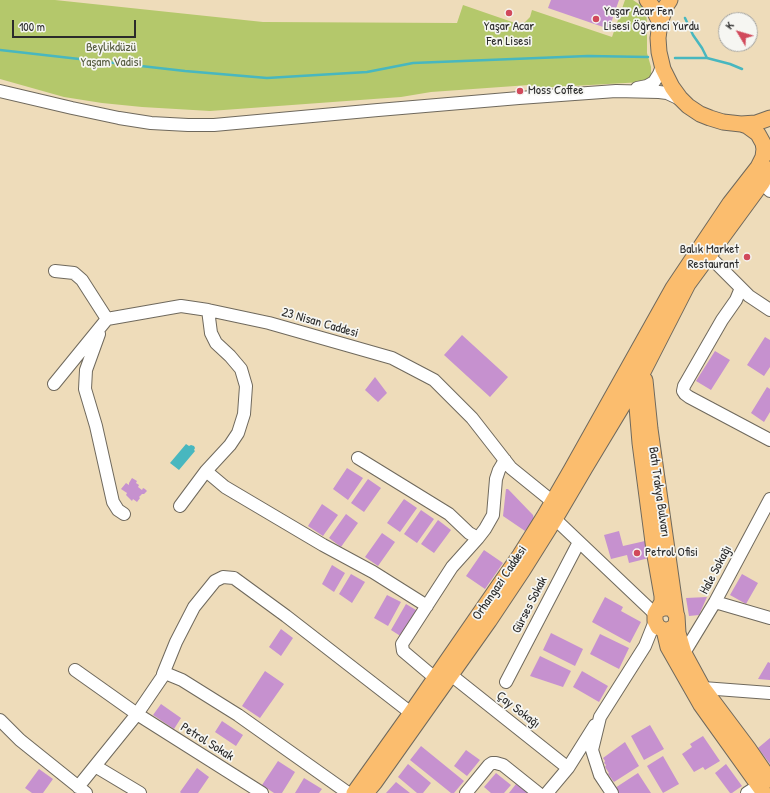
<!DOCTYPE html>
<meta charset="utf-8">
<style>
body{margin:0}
#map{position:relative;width:770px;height:793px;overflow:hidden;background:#eedcba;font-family:"Patrick Hand",sans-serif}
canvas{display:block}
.north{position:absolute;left:718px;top:12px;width:40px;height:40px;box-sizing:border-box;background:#f6f6f2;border:1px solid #a5a5a2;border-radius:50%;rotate:308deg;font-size:11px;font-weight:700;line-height:16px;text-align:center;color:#2b2b2b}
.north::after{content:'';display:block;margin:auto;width:14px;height:18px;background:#d1495b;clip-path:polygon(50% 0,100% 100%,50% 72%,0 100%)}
.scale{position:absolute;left:12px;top:20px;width:124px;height:18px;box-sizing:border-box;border:2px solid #2b2b2b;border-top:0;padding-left:5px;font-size:12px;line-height:14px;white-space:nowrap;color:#2b2b2b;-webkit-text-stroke:3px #f6f6f2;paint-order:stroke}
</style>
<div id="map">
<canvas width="770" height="793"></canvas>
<div class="north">K</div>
<div class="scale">100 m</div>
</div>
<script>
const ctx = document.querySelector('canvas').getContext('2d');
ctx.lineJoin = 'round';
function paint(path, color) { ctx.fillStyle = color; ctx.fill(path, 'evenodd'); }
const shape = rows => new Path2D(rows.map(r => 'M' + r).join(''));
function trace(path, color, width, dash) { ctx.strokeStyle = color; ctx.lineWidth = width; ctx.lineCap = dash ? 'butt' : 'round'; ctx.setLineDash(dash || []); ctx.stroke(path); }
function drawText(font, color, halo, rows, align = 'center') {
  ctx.font = font + ' "Patrick Hand",sans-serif'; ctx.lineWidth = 3.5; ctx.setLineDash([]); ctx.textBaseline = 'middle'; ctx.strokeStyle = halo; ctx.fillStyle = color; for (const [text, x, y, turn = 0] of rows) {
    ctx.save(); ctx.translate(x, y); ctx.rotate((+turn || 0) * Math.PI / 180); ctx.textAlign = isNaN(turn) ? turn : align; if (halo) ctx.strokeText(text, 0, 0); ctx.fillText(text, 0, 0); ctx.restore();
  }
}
const green = shape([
 [0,0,55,0,263,22,457,23,463,5,518,24,524,23,530,17,532,10,612,37,625,0,633,0,643,7,646,13,647,22,647,53,651,67,651,76,643,82,537,88,529,85,431,92,401,97,210,111,142,107,102,103,64,97,0,79]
]);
const water = shape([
 [186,444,189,446,191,445,194,446,195,448,194,450,195,451,179,470,170,463]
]);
const stream = shape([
 [685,18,693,35,702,48,707,58],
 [0,50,185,71,267,78,367,72,413,63,588,56,648,57],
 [675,58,707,58,730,64,742,69]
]);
const building = shape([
 [551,0,619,0,609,29,548,8],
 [462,335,508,377,490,397,444,355],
 [765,337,770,340,770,367,764,376,747,365],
 [715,351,730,360,711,390,696,381],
 [375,377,387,393,378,402,365,390],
 [767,387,770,389,770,412,764,422,751,413],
 [347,468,363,478,348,500,333,489],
 [132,478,137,481,136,483,139,485,138,487,142,490,143,488,145,489,147,491,144,494,142,494,139,497,140,498,137,502,133,499,132,501,126,495,127,493,121,489,126,483,129,485,129,483],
 [368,479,381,488,364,512,351,503],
 [506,489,508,489,533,515,534,519,525,531,503,516],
 [404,499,417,508,400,532,387,523],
 [322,504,338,515,323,536,308,526],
 [421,510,434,519,417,543,404,534],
 [346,514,358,523,341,547,329,538],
 [438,520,451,530,434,553,421,544],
 [619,531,623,546,645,541,649,558,629,563,627,555,611,559,604,535],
 [382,533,395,542,378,566,365,557],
 [484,550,503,563,485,589,466,576],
 [332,565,345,573,334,592,322,584],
 [351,574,365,582,352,603,339,594],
 [742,574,758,583,746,604,730,595],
 [387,595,401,602,388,626,374,618],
 [605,597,623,607,621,611,641,622,630,643,592,622],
 [707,597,699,615,689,616,686,598],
 [406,604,416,610,416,616,402,637,391,630],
 [281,629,293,638,281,656,269,647],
 [551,633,583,649,575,666,543,650],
 [600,634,629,648,619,669,590,654],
 [540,656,571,671,563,687,530,676],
 [768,662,770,663,770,680,758,679],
 [265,671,284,684,260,718,242,706],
 [582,671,608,686,599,702,573,687],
 [161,704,181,718,174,729,153,715],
 [222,721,243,735,236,746,215,732],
 [650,725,664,749,644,760,631,736],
 [703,736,720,761,705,770,703,767,694,772,682,754,692,747,690,744],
 [770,738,770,764,758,748],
 [625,742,639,766,614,782,608,774,609,773,605,767,606,765,604,763,605,761,603,758],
 [421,746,464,781,454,793,451,793,410,760],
 [466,750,480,760,467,776,454,766],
 [663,756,679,784,663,793,647,766],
 [278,761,295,772,282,793,274,793,262,785],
 [408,764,431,783,423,793,417,793,398,777],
 [726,764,742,786,732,793,730,793,715,773],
 [197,768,209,777,198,793,181,793,180,792],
 [39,769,53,779,43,793,32,793,25,788],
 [496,773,511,785,504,793,491,793,484,787],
 [638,773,651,793,618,793,615,788],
 [304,778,322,789,319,793,295,793],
 [396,782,410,793,386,793],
 [516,784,528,793,509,793]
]);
const minor = shape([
 [637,88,647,86,654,82,659,74,662,66],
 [0,91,72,108,119,118,151,123,188,125,214,125,378,110,519,98,616,91,659,92,667,93,682,100],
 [762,183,770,191],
 [708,255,749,296,770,310],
 [55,271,74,273,82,280,107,319],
 [741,288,736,300,722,320,684,386,683,391,685,394,689,397,770,440],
 [99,334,86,370,85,389,96,426,113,502,118,510,124,514],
 [54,384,107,319,181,306,208,310,269,323,392,358,434,380,472,418,511,468,553,502],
 [358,458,449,514,469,533,478,538],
 [206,471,225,487,323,545,373,572,427,606],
 [180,506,206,471,230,445,238,433,244,414,246,386,241,369,230,356,216,343,211,333,208,310],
 [555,519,655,614],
 [715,602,770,618],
 [684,653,715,602,770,499],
 [75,670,137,714,78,787],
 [163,674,176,642,194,607,215,581,223,577,234,578,286,616,411,713],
 [451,675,568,768],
 [435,678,403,651,402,644,452,567,478,538,485,529,493,515,496,479,499,470,505,460],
 [506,682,579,542],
 [703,688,770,693],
 [0,720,20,740,86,793],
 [95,766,140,793],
 [262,793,137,714,165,673,182,680,238,715,348,793],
 [466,793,489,765,492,763,496,763,503,765,538,793],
 [547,793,568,768,595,725],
 [612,793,600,775,592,750,600,717,645,646,655,621],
 [747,793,758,786]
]);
const major = shape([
 [647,0,652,6,660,23],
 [670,0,666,6,660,23,658,38,659,52,663,69,672,87,680,98,688,106,700,114,710,118,723,122,741,124,756,123,770,118],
 [645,380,650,429,676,613],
 [635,382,640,443,654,550,662,596,662,602,655,614,655,621,658,627,664,630,668,630,674,627,676,624,677,616,673,610,670,608,663,608,657,611],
 [677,616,678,633,684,653,703,688,748,748,770,780],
 [664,630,668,647,701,705,764,793],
 [354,793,411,713,520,555,545,515,571,470,673,288,730,203,758,167,763,157,764,149,763,143,758,134,747,126,741,124],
 [366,793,375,782,489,621,523,570,555,519,585,468,644,370,688,284,762,183,770,169]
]);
const markers = [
 [509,13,4,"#d1495b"],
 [596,19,4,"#d1495b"],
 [520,91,4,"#d1495b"],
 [747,257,4,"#d1495b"],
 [637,553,4,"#d1495b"]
];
const poiNames = [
 ["Yaşar Acar Fen",604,12],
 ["Lisesi Öğrenci Yurdu",604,27],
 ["Yaşar Acar",509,27,"center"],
 ["Fen Lisesi",509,42,"center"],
 ["Moss Coffee",528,91],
 ["Balık Market",739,250,"right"],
 ["Restaurant",739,265,"right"],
 ["Petrol Ofisi",645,553]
];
const parkNames = [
 ["Beylikdüzü",111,48],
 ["Yaşam Vadisi",111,63]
];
const streetNames = [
 ["23 Nisan Caddesi",320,323,16],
 ["Batı Trakya Bulvarı",659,492,82],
 ["Hale Sokağı",716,570,-62],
 ["Orhangazi Caddesi",500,583,-56],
 ["Gürses Sokak",530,605,-63],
 ["Çay Sokağı",518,710,38],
 ["Petrol Sokak",207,742,32]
];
paint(green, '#b4c86b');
paint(water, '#48b7bf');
trace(stream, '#48b7bf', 2.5);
paint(building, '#c691cf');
trace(minor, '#6f695d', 14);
trace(major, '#6f695d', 17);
trace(minor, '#fff', 12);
trace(major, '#fbbd6e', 15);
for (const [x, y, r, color] of markers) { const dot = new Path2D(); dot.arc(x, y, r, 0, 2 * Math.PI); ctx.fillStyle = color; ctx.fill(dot); trace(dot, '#f6f6f2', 1.5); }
drawText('13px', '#2b2b2b', '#f6f6f2', poiNames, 'left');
drawText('13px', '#545a3e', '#f6f6f2', parkNames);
drawText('13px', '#2b2b2b', '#f6f6f2', streetNames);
</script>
